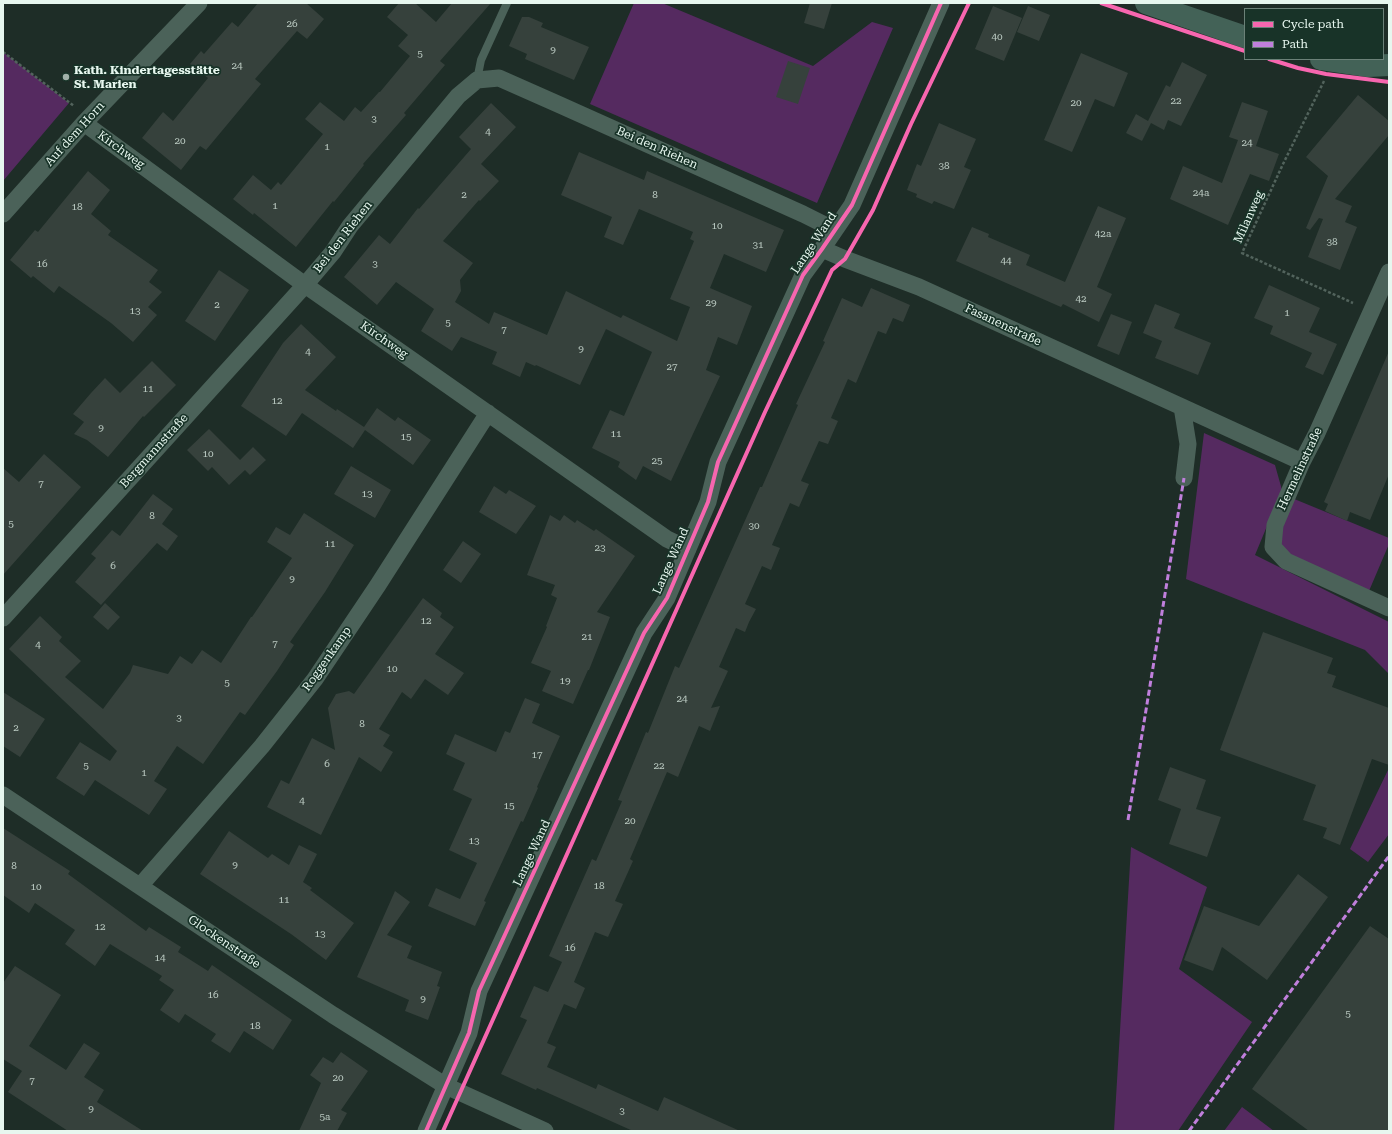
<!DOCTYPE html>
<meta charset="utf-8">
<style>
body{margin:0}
#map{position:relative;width:1392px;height:1134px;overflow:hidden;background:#1e2d27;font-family:"Roboto Serif",serif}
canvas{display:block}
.frame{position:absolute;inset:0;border:4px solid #e7f7ef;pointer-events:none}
.legend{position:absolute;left:1244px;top:8px;width:140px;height:52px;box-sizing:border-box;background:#183328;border:1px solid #6b8178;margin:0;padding:5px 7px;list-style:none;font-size:12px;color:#e7f7ef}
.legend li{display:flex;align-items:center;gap:8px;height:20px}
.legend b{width:20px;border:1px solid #6b8178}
</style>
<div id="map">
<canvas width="1392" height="1134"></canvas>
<div class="frame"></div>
<ul class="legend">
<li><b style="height:5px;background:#f766af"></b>Cycle path</li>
<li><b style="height:5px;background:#c07fdc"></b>Path</li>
</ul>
</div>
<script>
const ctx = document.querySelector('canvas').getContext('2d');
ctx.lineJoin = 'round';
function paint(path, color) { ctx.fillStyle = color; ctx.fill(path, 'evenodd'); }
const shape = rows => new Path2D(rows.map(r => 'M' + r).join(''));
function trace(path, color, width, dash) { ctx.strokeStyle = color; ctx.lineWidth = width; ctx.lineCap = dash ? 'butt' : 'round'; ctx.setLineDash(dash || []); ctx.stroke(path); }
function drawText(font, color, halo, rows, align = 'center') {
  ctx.font = font + ' "Roboto Serif",serif'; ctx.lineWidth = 3.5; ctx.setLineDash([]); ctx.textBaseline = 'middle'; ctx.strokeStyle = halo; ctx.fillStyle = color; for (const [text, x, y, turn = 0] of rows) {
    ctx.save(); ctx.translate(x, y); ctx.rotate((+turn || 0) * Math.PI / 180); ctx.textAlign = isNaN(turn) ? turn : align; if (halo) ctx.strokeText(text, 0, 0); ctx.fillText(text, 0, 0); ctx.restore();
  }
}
const green = shape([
 [634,3,662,3,813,66,872,22,893,28,817,203,590,104],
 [3,52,69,103,3,181],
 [1204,433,1275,465,1282,490,1255,555,1389,622,1389,674,1365,650,1186,579],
 [1287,496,1389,538,1389,544,1366,598,1286,561,1275,525],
 [1389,768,1389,834,1368,862,1350,849],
 [1131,847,1207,887,1179,969,1252,1022,1178,1131,1114,1131],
 [1242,1107,1274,1131,1224,1131]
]);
const building = shape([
 [258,3,306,3,324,19,307,39,297,31,255,79,261,84,206,150,200,146,181,170,142,138,163,112,173,121,208,78,190,64,201,51,204,54,232,22,238,27],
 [399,3,415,3,436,22,452,3,491,3,440,61,445,65,404,113,406,115,363,164,364,165,334,202,333,201,296,247,254,213,253,215,233,199,253,175,271,190,278,182,281,185,323,134,305,119,320,102,344,121,355,107,361,112,379,92,380,92,410,56,398,46,408,35,387,17],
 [810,3,832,3,824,29,804,23],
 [993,6,1022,18,1004,61,975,49],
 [1028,6,1050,15,1039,41,1017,32],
 [522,17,529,17,543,23,541,27,589,47,574,80,525,59,527,54,509,46],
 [1081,53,1128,73,1114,107,1095,99,1072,152,1044,140],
 [788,61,810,68,798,104,776,97],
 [1182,62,1207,75,1181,126,1168,120,1164,130,1151,123,1142,141,1126,133,1136,114,1148,121,1166,85,1170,87],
 [1358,95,1389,121,1389,135,1335,199,1352,206,1345,222,1357,227,1340,270,1308,257,1323,219,1319,218,1310,230,1306,228,1328,176,1306,157],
 [1242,102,1268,111,1256,146,1279,154,1269,181,1250,174,1228,225,1170,199,1183,166,1222,183,1238,140,1229,137],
 [491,103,516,127,481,164,499,181,480,201,479,200,443,241,473,263,460,280,461,291,455,302,489,324,494,312,547,335,566,291,621,318,623,315,677,341,690,307,670,299,694,241,690,239,693,232,639,209,623,245,604,237,612,217,561,195,579,152,644,180,647,171,784,230,766,272,724,254,710,288,752,306,737,345,718,337,706,370,720,376,671,481,643,466,636,480,618,467,620,462,592,448,610,410,624,416,652,352,606,329,580,385,536,365,535,366,526,362,520,377,492,364,497,352,461,337,452,351,421,331,434,309,396,282,377,305,344,277,379,235,390,244,418,208,419,209,471,149,459,137],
 [939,123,976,139,964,167,971,170,954,209,934,201,932,204,916,197,917,194,907,190,917,164,921,166],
 [88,171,110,190,91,214,111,231,108,235,158,270,149,282,162,292,148,307,157,315,133,342,111,323,59,286,54,293,33,276,31,278,10,260,35,230,38,232],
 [1098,206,1126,218,1097,287,1112,294,1099,322,1063,304,1061,307,956,261,972,227,989,234,988,237,1030,255,1026,265,1065,282],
 [219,270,249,290,215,341,185,321],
 [1269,285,1320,308,1309,332,1337,344,1323,375,1305,367,1312,353,1270,334,1273,326,1254,318],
 [871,288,910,305,903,322,893,318,886,334,878,331,856,383,848,379,831,418,838,421,828,444,819,441,801,481,809,484,799,507,790,503,772,545,780,548,771,570,762,566,745,604,756,609,749,622,745,632,736,628,719,667,728,671,711,708,720,706,710,731,699,726,678,777,667,772,630,859,633,861,615,901,623,904,608,937,595,932,574,982,585,988,576,1009,564,1004,547,1043,556,1047,547,1067,596,1089,598,1084,658,1111,664,1097,740,1131,633,1131,537,1088,536,1090,501,1074,527,1020,520,1017,534,986,548,992,562,962,549,956,592,859,596,861,622,801,618,800,646,732,648,733,675,666,679,668,760,487,762,487,798,405,796,404,825,342,823,341,842,298,862,307],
 [1155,304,1180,314,1174,328,1211,343,1198,375,1155,358,1162,341,1143,333],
 [1111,314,1132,322,1119,355,1097,346],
 [301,324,336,357,305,390,336,411,337,409,364,427,377,408,395,421,398,417,431,440,413,465,365,430,353,448,302,413,286,436,241,406,283,343],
 [1389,351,1389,474,1370,520,1350,512,1347,521,1325,511,1328,504,1324,502],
 [152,361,176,385,144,417,143,416,108,457,87,440,74,434,84,422,73,414,91,393,105,378,120,393],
 [209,429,240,460,253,447,266,460,250,475,245,470,229,485,212,467,208,471,187,450],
 [44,454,81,487,3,575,3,468,19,482],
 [351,466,391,490,375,518,334,494],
 [494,486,506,494,509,490,536,506,516,534,479,512],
 [153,494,173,509,162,524,178,536,167,551,157,543,101,605,75,582,96,558,91,554,112,530,120,536],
 [304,513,354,545,325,592,290,642,294,645,277,671,245,715,240,712,203,764,177,746,154,781,167,789,149,815,95,780,84,796,56,778,80,742,110,761,117,751,9,649,40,616,62,637,59,641,81,661,65,677,103,709,130,673,133,665,168,674,180,656,192,664,202,650,221,663,251,617,252,617,292,558,267,542,276,527,290,535],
 [550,515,560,521,564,515,575,523,577,520,594,531,596,529,635,556,597,612,610,617,589,670,588,670,573,704,542,691,551,671,531,663,547,627,546,626,557,598,551,595,555,585,527,575],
 [463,541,481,554,461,583,443,570],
 [423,598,442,613,440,617,454,627,435,654,464,673,448,695,425,679,411,699,402,692,379,729,390,735,383,746,393,752,381,772,359,757,321,835,267,807,281,780,289,784,312,738,335,750,328,708,336,694,349,691,354,694],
 [105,603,120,617,108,630,93,617],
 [1263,632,1333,658,1327,673,1336,676,1332,687,1389,708,1389,765,1372,759,1340,845,1323,838,1327,828,1303,820,1316,785,1220,750],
 [3,692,45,719,20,757,3,746],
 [525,698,540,704,532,723,560,736,537,787,538,788,523,822,521,821,484,901,486,902,475,926,428,906,436,888,460,899,477,863,449,850,472,799,453,790,465,763,446,754,455,734,496,752,505,731,510,733],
 [1170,767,1206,780,1196,809,1221,817,1207,857,1169,844,1181,809,1158,800],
 [3,828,70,871,68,874,146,931,149,927,181,947,178,952,208,971,212,965,292,1020,273,1050,244,1031,230,1053,211,1041,216,1034,185,1014,179,1023,160,1010,174,990,159,980,162,976,110,944,95,966,65,944,75,930,35,903,29,913,3,895],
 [229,831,268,858,272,854,289,865,299,845,317,854,303,882,312,888,310,890,354,923,326,960,291,934,200,874],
 [1298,874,1328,897,1267,980,1222,947,1213,971,1184,960,1204,906,1259,926],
 [395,891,410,902,387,935,412,946,407,958,442,972,437,986,440,987,428,1020,405,1011,409,1000,357,977],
 [1370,926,1389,939,1389,1131,1309,1131,1252,1089],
 [15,966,61,995,29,1046,66,1070,84,1043,100,1053,84,1077,104,1090,97,1102,143,1131,68,1131,8,1092,22,1071,3,1059,3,983],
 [341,1052,368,1071,341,1110,347,1113,337,1131,299,1131,321,1083,310,1075,323,1057,333,1063]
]);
const path = shape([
 [3,52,74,106],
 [1324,81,1283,164,1242,253,1353,303]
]);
const lane = shape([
 [477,80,481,60,507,3]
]);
const street = shape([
 [84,123,305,285,667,539,688,549],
 [3,214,84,123,199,3],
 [822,249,845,259,919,287,1182,407,1188,444,1184,478],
 [1389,272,1317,433,1302,462,1275,525,1273,547,1286,561,1389,608],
 [1182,407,1302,462],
 [3,618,305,285,333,252,350,226,458,96,477,80,499,78,560,105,803,214,835,230],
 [3,795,333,1015,446,1086,545,1131],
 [140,886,262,746,315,679,378,585,488,413],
 [426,1131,469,1033,479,991,644,633,667,598,708,502,718,462,803,275,822,249,852,205,941,3]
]);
const secondary = shape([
 [1146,3,1245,37],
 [1321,59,1368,66,1389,65]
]);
const quiet = shape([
 [1128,820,1184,478],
 [1189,1131,1389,856]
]);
const cycleway = shape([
 [1101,3,1245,51],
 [1269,59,1298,68,1326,74,1389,82],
 [426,1131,469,1033,479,991,644,633,667,598,708,502,718,462,803,275,822,249,852,205,941,3],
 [443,1131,765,412,832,270,845,259,873,210,911,124,969,3]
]);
const markers = [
 [66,77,4,"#a1b0a9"]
];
const numberNames = [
 ["26",292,24],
 ["40",997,37],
 ["9",553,50],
 ["5",420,54],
 ["24",237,66],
 ["22",1176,101],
 ["20",1076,103],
 ["3",374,119],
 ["4",488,132],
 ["20",180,141],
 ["24",1247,143],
 ["1",327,147],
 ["38",944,166],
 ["24a",1201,193],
 ["2",464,195],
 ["8",655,195],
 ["1",275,206],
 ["18",77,207],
 ["10",717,226],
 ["42a",1103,234],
 ["38",1332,242],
 ["31",758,245],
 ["44",1006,261],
 ["16",42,264],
 ["3",375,264],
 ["42",1081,299],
 ["29",711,303],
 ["2",217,305],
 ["13",135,311],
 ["1",1287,313],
 ["5",448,323],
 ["7",504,330],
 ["9",581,349],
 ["4",308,352],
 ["27",672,367],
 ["11",148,389],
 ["12",277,401],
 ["9",101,428],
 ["11",616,434],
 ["15",406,437],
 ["10",208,454],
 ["25",657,461],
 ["7",41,484],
 ["13",367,494],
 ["8",152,516],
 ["5",11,524],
 ["30",754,526],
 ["11",330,544],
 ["23",600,548],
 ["6",113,566],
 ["9",292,579],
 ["12",426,621],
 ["21",587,637],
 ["7",275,644],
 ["4",38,645],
 ["10",392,669],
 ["19",565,681],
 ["5",227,683],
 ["24",682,699],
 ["3",179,718],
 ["8",362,724],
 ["2",16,728],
 ["17",537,755],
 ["6",327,764],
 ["5",86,766],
 ["22",659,766],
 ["1",144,773],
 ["4",302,801],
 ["15",509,806],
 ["20",630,821],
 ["13",474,841],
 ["9",235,865],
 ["8",14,866],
 ["18",599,886],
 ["10",36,887],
 ["11",284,900],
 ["12",100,927],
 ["13",320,934],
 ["16",570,948],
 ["14",160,958],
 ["16",213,995],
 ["9",423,999],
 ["5",1348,1014],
 ["18",255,1026],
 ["20",338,1078],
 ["7",32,1081],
 ["9",91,1109],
 ["3",622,1111],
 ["5a",325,1117]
];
const poiNames = [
 ["Kath. Kindertagesstätte",74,70],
 ["St. Marien",74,84]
];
const streetNames = [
 ["Auf dem Horn",75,134,-48],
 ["Bei den Riehen",657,148,24],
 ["Kirchweg",121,150,36],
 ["Milanweg",1249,217,-66],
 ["Bei den Riehen",343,237,-52],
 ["Lange Wand",814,243,-56],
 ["Fasanenstraße",1003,325,25],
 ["Kirchweg",384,340,35],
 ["Bergmannstraße",154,451,-48],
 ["Hermelinstraße",1300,469,-65],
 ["Lange Wand",671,561,-66],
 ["Roggenkamp",327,659,-55],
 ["Lange Wand",532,853,-65],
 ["Glockenstraße",224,942,34]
];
paint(green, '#552a60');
paint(building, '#36413c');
trace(path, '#52635c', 2.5, [3, 2]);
trace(lane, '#4b6259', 8);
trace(street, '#4b6259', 17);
trace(secondary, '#436257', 22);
trace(quiet, '#c07fdc', 3, [6, 3]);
trace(cycleway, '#f766af', 4);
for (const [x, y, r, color] of markers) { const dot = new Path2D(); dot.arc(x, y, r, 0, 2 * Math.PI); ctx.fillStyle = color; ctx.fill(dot); trace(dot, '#183328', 1.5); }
drawText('10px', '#bbcac2', null, numberNames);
drawText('bold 12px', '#e7f7ef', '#183328', poiNames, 'left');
drawText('12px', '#e7f7ef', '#183328', streetNames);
</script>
